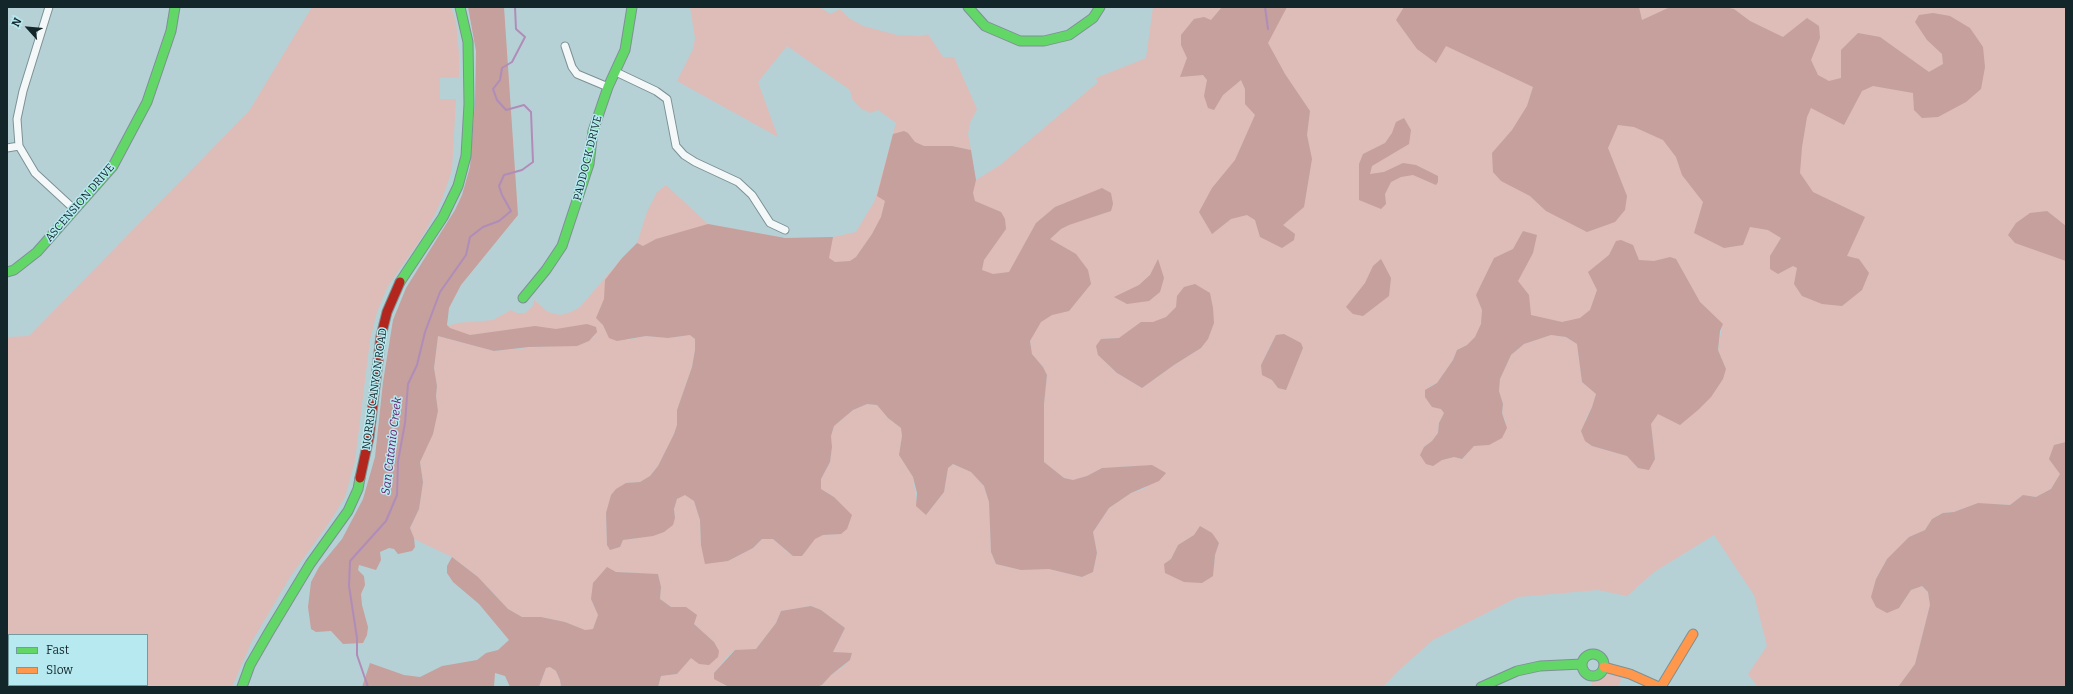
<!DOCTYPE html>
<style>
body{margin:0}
#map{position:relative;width:2073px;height:694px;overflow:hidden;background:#b6d1d6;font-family:Bitter,serif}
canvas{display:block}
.frame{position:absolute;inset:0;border:8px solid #13272a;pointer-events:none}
.legend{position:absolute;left:8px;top:634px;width:140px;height:52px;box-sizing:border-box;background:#b6e9f0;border:1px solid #759ba1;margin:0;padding:5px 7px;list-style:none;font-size:12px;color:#13272a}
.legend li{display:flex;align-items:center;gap:8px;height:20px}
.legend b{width:20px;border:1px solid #759ba1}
.north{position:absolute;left:8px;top:8px;width:40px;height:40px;-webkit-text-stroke:3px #b6e9f0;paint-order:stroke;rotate:297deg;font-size:11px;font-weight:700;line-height:16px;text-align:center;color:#13272a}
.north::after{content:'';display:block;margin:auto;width:14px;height:18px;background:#13272a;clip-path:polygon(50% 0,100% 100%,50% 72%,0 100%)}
</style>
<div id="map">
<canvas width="2073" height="694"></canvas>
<div class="frame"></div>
<ul class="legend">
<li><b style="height:5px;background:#63d668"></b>Fast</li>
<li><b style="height:5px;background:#ff974d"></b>Slow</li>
</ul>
<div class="north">N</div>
</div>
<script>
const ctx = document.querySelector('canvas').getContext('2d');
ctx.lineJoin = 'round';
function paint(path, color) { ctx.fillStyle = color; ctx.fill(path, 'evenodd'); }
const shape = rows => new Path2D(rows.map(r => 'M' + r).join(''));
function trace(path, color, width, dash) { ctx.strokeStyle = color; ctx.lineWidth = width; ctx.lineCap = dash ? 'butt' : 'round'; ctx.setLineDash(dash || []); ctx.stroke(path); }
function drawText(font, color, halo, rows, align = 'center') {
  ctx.font = font + ' Bitter,serif'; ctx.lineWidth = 3; ctx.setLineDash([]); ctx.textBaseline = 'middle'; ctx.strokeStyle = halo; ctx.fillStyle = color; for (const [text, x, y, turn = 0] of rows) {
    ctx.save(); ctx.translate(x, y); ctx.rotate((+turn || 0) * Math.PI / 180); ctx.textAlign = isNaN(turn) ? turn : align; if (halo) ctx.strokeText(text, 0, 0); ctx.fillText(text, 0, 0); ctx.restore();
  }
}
const green = shape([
 [312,7,451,7,456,22,459,54,459,78,440,78,440,99,456,99,452,170,442,199,434,216,420,240,388,286,377,312,370,340,355,461,345,497,331,520,290,577,251,643,232,687,7,687,7,337,29,336,249,111],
 [9,635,147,635,147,685,9,685],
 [690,7,820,7,830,14,840,9,849,18,863,26,897,35,922,36,928,34,943,57,954,57,977,109,970,123,968,134,971,150,952,146,930,147,976,180,1000,165,1031,139,1098,82,1096,78,1146,58,1153,7,2066,7,2066,442,2054,445,2060,474,2051,489,2036,497,2023,495,2010,505,1978,503,1954,512,1943,513,1932,519,1925,530,1909,537,1887,559,1876,579,1899,608,1911,590,1922,586,1928,592,1930,605,1915,664,1898,687,1758,687,1748,674,1767,646,1754,595,1714,535,1654,572,1627,596,1598,590,1518,597,1433,640,1398,671,1383,687,816,687,822,685,831,675,840,669,850,660,852,654,833,652,845,628,821,610,811,606,781,611,776,623,756,649,735,650,727,657,714,673,722,684,729,687,658,687,661,676,677,674,691,657,699,664,714,642,694,624,686,607,671,607,660,599,661,587,658,574,616,572,591,599,598,615,593,629,585,630,565,622,541,617,522,617,508,609,478,577,452,557,414,539,410,528,419,509,423,482,420,462,438,411,436,396,437,386,434,368,438,336,494,351,585,343,595,336,460,338,438,329,457,323,493,320,511,310,517,313,525,313,533,306,534,300,548,312,560,315,571,312,580,307,622,258,637,243,647,212,657,192,666,185,708,224,785,238,833,237,856,232,875,200,896,123,878,110,870,113,860,108,852,99,850,90,787,46,758,82,778,137,677,81,693,49,695,38],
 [1722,327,1718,350,1726,369,1658,413,1651,424,1655,459,1638,468,1627,456,1592,446,1585,420,1592,407,1596,394,1582,382,1577,344,1566,337,1551,335,1524,344,1511,355,1500,379,1499,391,1503,404,1502,413,1506,422,1489,445,1474,446,1462,459,1454,457,1442,460,1433,465,1424,447,1432,441,1438,433,1439,423,1444,413,1441,409,1430,386,1437,383,1453,360,1457,350,1467,345,1475,337],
 [606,332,1033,335,1030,341,1032,354,1043,367,1047,375,1044,404,1044,462,1064,478,1073,480,1087,476,1102,468,1152,465,1146,488,1131,493,1109,508,1093,532,1097,553,1093,572,1082,577,1049,569,1021,570,996,564,991,552,989,502,984,486,971,472,953,464,948,468,944,492,926,515,916,499,913,477,899,455,902,436,901,428,888,418,877,405,867,404,853,410,834,426,831,436,832,447,830,462,821,479,821,489,834,497,841,534,823,535,814,539,802,556,787,552,773,539,762,539,753,548,728,561,701,545,700,520,694,501,685,494,677,499,674,509,675,518,634,539,623,540,620,547,610,550,607,545,606,513,626,483,640,482,650,476,658,466,674,434,677,425,677,410,692,367,695,350,695,339,690,335,668,338,646,336,628,340],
 [1119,338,1201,348,1174,365,1142,388,1117,373,1098,355,1101,339],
 [1272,342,1303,348,1286,389,1278,388,1261,365],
 [1200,527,1219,543,1215,555,1213,576,1164,564,1171,559,1178,545,1194,535],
 [550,667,556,671,560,680,561,687,539,687,546,668],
 [1608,674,1622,677,1618,687,1592,687,1592,681]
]);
const forest = shape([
 [468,7,504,7,518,215,461,285,449,308,447,325,450,328,470,335,535,326,556,329,587,324,596,327,597,332,589,341,577,346,529,347,494,351,438,336,434,368,437,386,436,396,438,411,433,434,420,462,423,482,421,496,419,509,410,528,414,538,415,547,412,551,398,554,394,549,389,548,380,552,381,560,376,570,359,565,358,570,364,576,365,585,361,594,362,605,368,627,367,635,363,643,343,644,331,631,316,632,311,629,308,607,311,582,319,567,342,539,363,499,375,457,383,382,393,320,406,288,455,210,462,195,470,167,475,102,476,51],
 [1222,7,1287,7,1268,43,1285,74,1310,111,1307,135,1312,159,1304,207,1283,225,1295,234,1294,240,1282,248,1260,237,1255,220,1247,215,1231,219,1212,234,1199,212,1212,188,1235,160,1255,115,1245,104,1245,89,1241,80,1223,95,1214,110,1208,108,1204,96,1207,80,1203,75,1180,77,1187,58,1181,45,1181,35,1194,19,1204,17,1211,20],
 [1404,7,1639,7,1642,20,1668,8,1724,7,1734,9,1750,21,1783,37,1807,18,1819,26,1820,38,1811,60,1818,75,1829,81,1841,78,1841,50,1858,33,1880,37,1929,72,1943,64,1942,54,1927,40,1915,22,1919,15,1933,13,1950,16,1970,28,1983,47,1985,67,1981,89,1966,102,1938,117,1922,118,1914,110,1913,93,1873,86,1862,91,1844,125,1811,108,1807,117,1802,147,1800,173,1813,192,1865,217,1847,256,1859,259,1869,273,1862,290,1842,306,1822,304,1802,296,1794,284,1797,268,1793,266,1778,274,1770,269,1770,256,1781,238,1768,230,1750,227,1743,245,1724,248,1694,233,1703,202,1682,175,1676,157,1663,140,1634,127,1618,125,1608,148,1627,196,1625,210,1615,222,1587,232,1546,211,1530,196,1501,181,1493,172,1492,153,1512,130,1527,106,1533,87,1446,46,1436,63,1417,49,1396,20],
 [1404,118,1411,130,1409,144,1372,166,1370,174,1384,172,1403,163,1416,165,1438,176,1438,182,1436,185,1413,175,1401,177,1391,182,1385,194,1386,204,1381,209,1359,200,1359,164,1363,154,1385,143,1392,133,1396,122],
 [904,131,908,133,915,142,924,146,952,146,971,150,976,180,973,193,975,201,1001,212,1005,219,1006,229,984,260,982,270,993,274,1009,272,1036,223,1055,207,1102,188,1111,193,1113,204,1111,211,1069,225,1061,229,1050,239,1076,254,1088,270,1091,284,1069,311,1052,315,1041,322,1030,341,1032,354,1043,367,1047,375,1044,404,1044,462,1064,478,1073,480,1087,476,1102,468,1152,465,1166,473,1159,481,1131,493,1109,508,1093,532,1097,553,1093,572,1082,577,1049,569,1021,570,996,564,991,552,989,502,984,486,971,472,953,464,948,468,944,492,926,515,916,506,917,493,913,477,899,455,902,436,901,428,888,418,877,405,867,404,853,410,834,426,831,436,832,447,830,462,821,479,821,489,834,497,852,515,847,529,841,534,823,535,815,539,802,556,793,556,773,539,762,539,753,548,728,561,705,564,701,545,700,520,694,501,685,495,677,499,674,509,675,518,673,525,664,532,653,536,623,540,620,547,610,550,607,545,606,513,611,495,616,489,626,483,640,482,650,476,658,466,674,434,677,425,677,410,692,367,695,350,695,339,690,335,668,338,646,336,617,341,609,338,603,325,596,318,604,299,605,280,622,258,637,243,643,246,656,239,708,224,785,238,833,237,829,258,835,262,850,261,856,257,872,234,881,217,885,201,877,196,893,134],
 [2047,211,2066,226,2066,261,2015,243,2008,235,2016,223,2030,213],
 [1523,231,1537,235,1533,253,1518,281,1529,295,1531,315,1562,322,1580,318,1590,310,1597,290,1588,272,1609,255,1616,241,1621,240,1633,245,1639,260,1654,261,1670,257,1676,259,1700,302,1723,324,1720,331,1718,350,1726,369,1723,379,1711,397,1698,410,1680,425,1658,414,1651,424,1655,459,1649,470,1638,468,1627,456,1592,446,1585,441,1581,431,1592,407,1596,394,1582,382,1577,344,1566,337,1551,335,1524,344,1511,355,1500,379,1499,391,1503,404,1502,413,1507,428,1502,438,1489,445,1474,446,1462,459,1454,457,1442,460,1433,466,1426,464,1420,455,1424,447,1432,441,1438,433,1439,423,1444,413,1441,409,1432,407,1425,397,1425,390,1437,383,1453,360,1457,350,1467,345,1475,337,1481,324,1482,310,1476,295,1494,258,1513,249],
 [1158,259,1164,278,1160,292,1149,301,1127,304,1114,297,1139,285,1150,275],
 [1381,259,1391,278,1389,296,1363,316,1353,314,1346,307,1365,283,1373,266],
 [1195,284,1210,293,1213,308,1214,323,1208,339,1201,348,1174,365,1142,388,1117,373,1098,355,1096,346,1101,339,1119,338,1141,322,1153,322,1166,317,1176,307,1177,296,1184,287],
 [1284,334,1301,343,1303,348,1286,390,1278,388,1272,380,1262,375,1261,365,1276,335],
 [2066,442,2066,687,1898,687,1915,664,1930,605,1928,592,1922,586,1911,590,1899,608,1887,613,1876,607,1871,597,1876,579,1887,559,1909,537,1925,530,1932,519,1943,513,1954,512,1978,503,2010,505,2023,495,2036,497,2051,489,2060,474,2049,459,2054,445],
 [1200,526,1212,533,1219,543,1215,555,1213,576,1202,583,1184,582,1165,573,1164,564,1171,559,1178,545,1194,535],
 [452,557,478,577,508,609,522,617,541,617,565,622,585,630,593,629,598,615,591,599,593,583,607,567,616,572,658,574,661,587,660,599,671,607,686,607,697,615,694,624,714,642,719,651,718,657,709,665,699,664,691,658,677,674,661,676,658,687,561,687,560,680,556,671,550,667,546,668,539,687,510,687,505,676,495,673,494,687,362,687,370,663,404,675,420,677,442,666,477,660,486,653,498,650,509,640,479,604,453,582,447,573,447,566],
 [811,606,821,610,845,628,833,652,852,653,850,660,831,675,822,685,816,687,729,687,714,679,714,673,735,650,756,649,776,623,781,611]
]);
const stream = shape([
 [1265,7,1268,29],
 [368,687,357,655,357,638,349,586,350,561,386,521,397,495,398,461,405,423,408,384,417,365,425,332,440,292,466,255,470,237,483,227,499,221,511,211,502,195,499,186,504,175,522,170,533,162,531,112,524,105,506,110,497,100,493,89,500,80,502,68,512,62,525,37,516,29,515,7]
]);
const street = shape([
 [49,7,23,91,17,119,19,146,35,173,74,209],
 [565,46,572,67,577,74,608,87],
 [616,72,656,91,667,99,676,146,684,155,695,162,738,182,752,195,770,223,785,230],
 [7,148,19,146]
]);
const fast = shape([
 [968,7,985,26,1020,41,1044,41,1069,35,1093,18,1100,7],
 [7,272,14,270,37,252,113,166,147,102,171,31,175,7],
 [400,282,443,217,458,186,466,156,469,104,468,42,460,7],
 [523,298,546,270,562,246,589,164,593,131,608,87,625,50,632,7],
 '1582 665a11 11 0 1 1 22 0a11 11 0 1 1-22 0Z',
 [242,687,250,665,269,632,310,564,348,511,358,489,360,478],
 [1481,687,1517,671,1540,666,1582,664]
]);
const slow = shape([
 [1604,667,1630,674,1659,687],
 [1661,687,1693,634]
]);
const jam = shape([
 [360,478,369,437,381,336,387,312,400,282]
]);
const streetNames = [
 ["PADDOCK DRIVE",588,158,-76],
 ["ASCENSION DRIVE",80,203,-49],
 ["NORRIS CANYON ROAD",375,389,-82]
];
const waterNames = [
 ["San Catanio Creek",392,446,-83]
];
paint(green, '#debcb8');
paint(forest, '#c5a09d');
trace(stream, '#b08db9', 2);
trace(street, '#7c9194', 9);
trace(fast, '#7c9194', 11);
trace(slow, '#7c9194', 11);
trace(jam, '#7c9194', 11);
trace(street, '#f4f8f9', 7);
trace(fast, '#63d668', 9);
trace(slow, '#ff974d', 9);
trace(jam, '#b3261e', 9);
drawText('11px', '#13272a', '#b6e9f0', streetNames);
drawText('italic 12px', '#651967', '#b6e9f0', waterNames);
</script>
